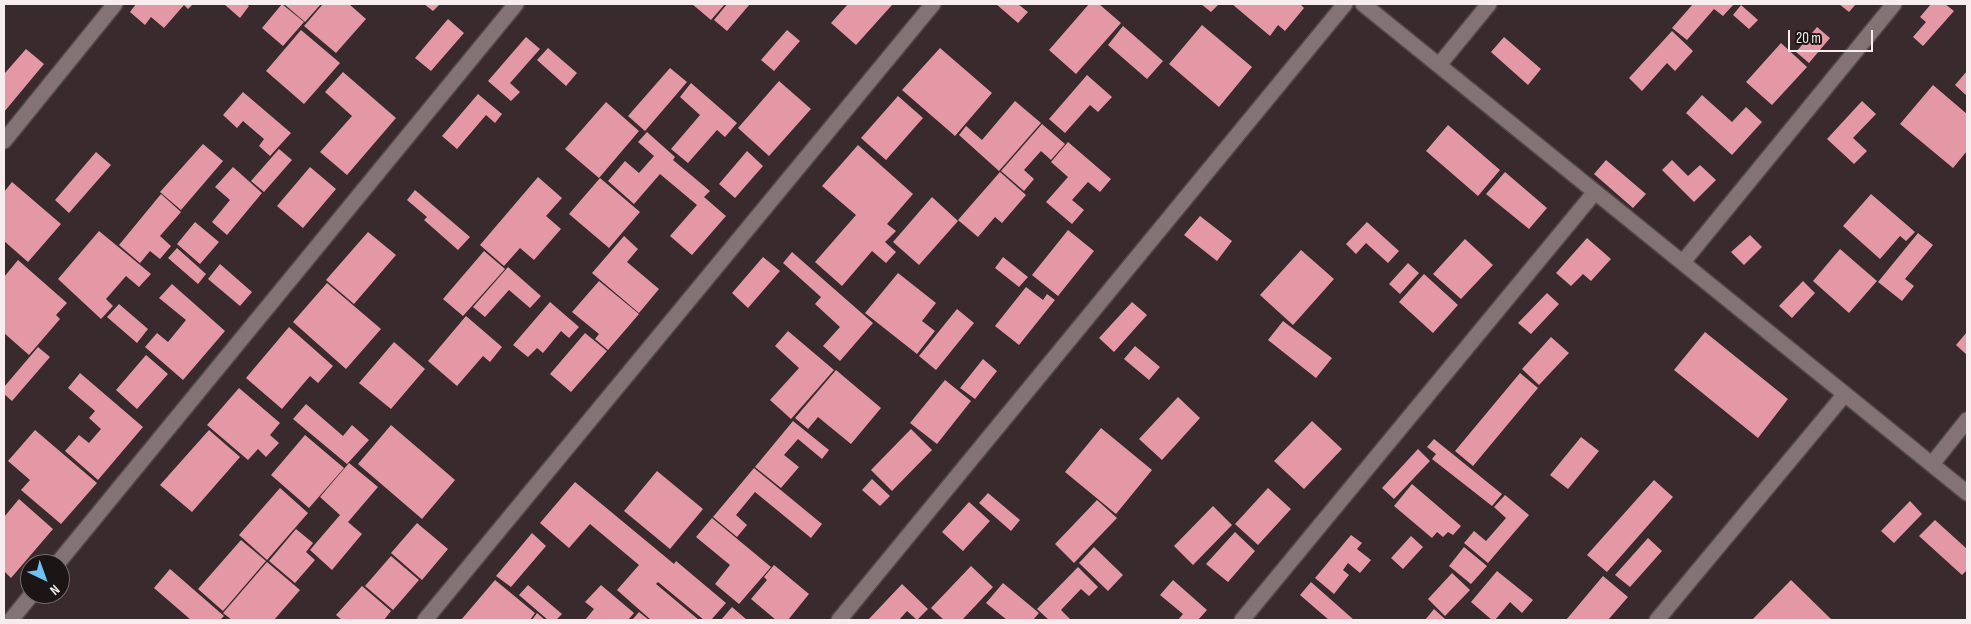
<!DOCTYPE html>
<style>
body{margin:0}
#map{position:relative;width:1971px;height:624px;overflow:hidden;background:#392b2d;font-family:"Sofia Sans Condensed",sans-serif}
canvas{display:block}
.frame{position:absolute;inset:0;border:5px solid #f7edee;pointer-events:none}
.north{position:absolute;left:20px;top:554px;width:50px;height:50px;box-sizing:border-box;background:#1c1516;border:1px solid #746b6c;border-radius:50%;rotate:138deg;font-size:14px;font-weight:700;line-height:20px;text-align:center;color:#f7edee}
.north::after{content:'';display:block;margin:auto;width:18px;height:22px;background:#6fc2f4;clip-path:polygon(50% 0,100% 100%,50% 72%,0 100%)}
.scale{position:absolute;left:1788px;top:30px;width:85px;height:22px;box-sizing:border-box;border:2px solid #f7edee;border-top:0;padding-left:6px;font-size:15px;line-height:18px;white-space:nowrap;color:#f7edee;-webkit-text-stroke:4px #1c1516;paint-order:stroke}
</style>
<div id="map">
<canvas width="1971" height="624"></canvas>
<div class="frame"></div>
<div class="north">N</div>
<div class="scale">20 m</div>
</div>
<script>
const ctx = document.querySelector('canvas').getContext('2d');
ctx.lineJoin = 'round';
function paint(path, color) { ctx.fillStyle = color; ctx.fill(path, 'evenodd'); }
const shape = rows => new Path2D(rows.map(r => 'M' + r).join(''));
function trace(path, color, width, dash) { ctx.strokeStyle = color; ctx.lineWidth = width; ctx.lineCap = dash ? 'butt' : 'round'; ctx.setLineDash(dash || []); ctx.stroke(path); }
const building = shape([
 [136,4,193,4,188,9,184,5,164,28,151,17,145,25,130,12],
 [224,4,246,4,249,6,240,18],
 [282,4,304,22,283,46,262,28],
 [284,4,321,4,305,22],
 [323,4,349,4,366,19,336,53,304,26],
 [424,4,440,4,433,11],
 [692,4,725,4,711,20],
 [727,4,750,4,727,31,714,20],
 [848,4,891,4,892,5,856,45,831,23],
 [996,4,1018,4,1028,12,1018,23],
 [1089,4,1099,4,1121,23,1076,74,1049,50],
 [1201,4,1219,4,1211,12],
 [1232,4,1300,4,1304,8,1285,31,1278,25,1270,36],
 [1693,4,1734,4,1723,16,1714,9,1687,40,1672,28],
 [1839,4,1856,4,1849,12],
 [1931,4,1945,4,1954,11,1923,46,1913,37,1926,22,1920,17],
 [1741,5,1758,20,1749,29,1733,15],
 [448,19,464,33,431,71,415,58],
 [1202,25,1252,67,1219,107,1169,64],
 [1123,26,1163,61,1147,79,1108,45],
 [1817,27,1830,38,1809,63,1796,52],
 [301,30,340,63,304,104,266,71],
 [787,30,800,41,774,71,761,60],
 [1672,31,1693,51,1675,71,1667,63,1642,91,1629,78],
 [526,37,540,49,510,83,520,92,511,101,488,81],
 [1504,37,1541,69,1528,85,1491,52],
 [1781,43,1807,67,1772,105,1746,82],
 [548,48,577,73,566,86,537,60],
 [940,48,992,93,955,136,902,90],
 [26,49,44,64,4,112,4,72,5,73],
 [670,68,687,82,645,131,628,116],
 [1967,71,1967,96,1955,85],
 [343,72,396,118,347,175,320,152,352,116,325,92],
 [1087,75,1112,97,1098,112,1090,105,1065,133,1049,119],
 [779,81,811,109,769,156,738,128],
 [691,83,737,123,725,137,717,130,688,163,671,149,700,115,680,97],
 [1933,85,1967,114,1967,151,1953,168,1900,124],
 [243,92,291,133,270,156,259,146,264,139,243,121,237,128,223,115],
 [478,94,502,114,495,123,486,115,457,149,442,136],
 [1702,95,1732,122,1746,107,1762,122,1732,155,1686,113],
 [898,96,923,118,886,160,861,138],
 [1015,101,1041,123,999,171,959,135,966,126,982,140],
 [1862,101,1876,114,1853,138,1867,151,1854,164,1827,139],
 [606,102,639,131,599,178,565,149],
 [1042,124,1065,144,1051,160,1041,151,1024,170,1034,179,1024,191,1001,171],
 [1448,125,1500,170,1478,196,1426,151],
 [647,132,675,157,673,160,710,191,704,197,726,216,692,255,670,236,697,205,660,174,634,204,608,181,625,161,639,173,654,156,638,142],
 [1068,142,1111,179,1100,192,1088,182,1072,200,1084,210,1072,224,1046,202,1068,177,1051,162],
 [203,144,223,161,181,210,160,192],
 [858,145,913,194,887,224,896,231,885,242,896,252,886,263,872,251,842,286,815,262,856,215,822,186],
 [279,149,292,160,264,192,251,181],
 [747,151,763,166,735,198,719,184],
 [96,152,111,165,69,213,55,200],
 [1606,160,1646,194,1633,208,1594,174],
 [1672,160,1688,176,1700,165,1716,180,1694,202,1662,170],
 [233,167,262,193,227,235,212,222,230,200,215,187],
 [310,167,336,189,303,228,277,206],
 [1000,172,1026,195,1002,223,995,217,978,237,958,220],
 [1505,172,1547,208,1529,229,1486,194],
 [538,177,562,198,546,216,561,229,534,260,520,248,504,266,480,245],
 [600,178,640,212,609,248,569,214],
 [12,182,61,224,28,262,4,241,4,192],
 [415,190,470,237,458,250,424,220,427,217,407,200],
 [161,194,181,212,160,236,171,246,160,259,150,251,140,263,119,245],
 [1871,194,1915,232,1906,241,1900,236,1880,259,1843,226],
 [932,197,958,221,919,265,893,242],
 [1200,216,1232,241,1217,261,1184,235],
 [195,222,219,242,200,264,177,244],
 [1367,222,1399,251,1388,263,1366,243,1356,254,1346,244],
 [1068,230,1094,251,1058,296,1032,275],
 [99,231,151,274,139,287,126,276,106,299,113,306,101,319,58,279],
 [368,232,396,255,354,304,326,280],
 [1918,233,1933,245,1905,279,1914,286,1902,301,1878,282],
 [1750,235,1762,247,1744,265,1731,252],
 [624,236,638,249,627,262,659,289,639,313,592,273],
 [1587,238,1611,259,1591,281,1583,274,1571,286,1556,273],
 [1465,239,1493,265,1461,299,1433,274],
 [177,248,206,274,198,284,168,258],
 [1840,249,1877,281,1849,313,1813,281],
 [1301,250,1334,279,1293,325,1260,295],
 [484,251,505,269,463,316,443,299],
 [792,252,873,323,840,361,823,346,840,327,815,304,821,297,783,263],
 [763,257,780,271,748,308,732,293],
 [1003,257,1028,277,1019,287,995,268],
 [18,260,67,303,56,315,60,319,29,355,4,333,4,277],
 [1408,263,1419,273,1400,294,1389,284],
 [220,264,252,292,240,306,208,279],
 [508,267,541,296,530,308,509,290,485,317,473,307],
 [898,273,936,303,922,321,935,331,917,354,865,313],
 [1424,274,1458,305,1433,333,1399,302],
 [599,281,639,314,608,350,595,339,599,334,572,312],
 [1803,281,1815,293,1792,318,1779,306],
 [327,283,381,329,346,369,293,322],
 [172,284,225,331,183,380,145,347,157,333,168,342,186,320,159,298],
 [1026,287,1043,300,1047,294,1055,300,1019,345,995,326],
 [1547,293,1559,304,1531,334,1518,323],
 [550,302,579,327,569,338,561,331,543,353,537,348,528,357,513,345],
 [1132,302,1147,315,1114,352,1099,338],
 [119,304,148,329,137,343,107,317],
 [957,309,974,323,936,370,919,356],
 [466,316,502,347,490,362,483,356,457,386,428,361],
 [1283,321,1332,358,1316,378,1268,340],
 [289,327,333,366,318,383,310,376,282,409,246,378],
 [788,331,834,370,791,419,770,400,799,368,775,346],
 [1705,332,1788,399,1758,438,1674,370],
 [1967,332,1967,355,1956,345],
 [585,333,607,351,571,392,550,374],
 [1551,337,1569,353,1539,385,1522,369],
 [394,342,425,369,391,409,359,383],
 [1135,346,1160,367,1149,380,1124,359],
 [38,347,50,357,12,401,4,394,4,387],
 [146,355,168,374,137,409,116,390],
 [983,359,997,371,975,399,960,388],
 [836,370,881,408,851,444,818,417,808,429,795,418],
 [80,373,143,427,98,480,65,451,79,435,89,443,101,429,89,418,95,411,68,388],
 [1520,373,1538,388,1473,466,1455,451],
 [945,380,971,401,937,444,910,423],
 [239,388,280,423,270,435,279,443,266,457,258,449,248,460,207,425],
 [1178,397,1200,418,1162,460,1139,439],
 [306,404,343,436,352,425,369,440,347,464,293,419],
 [793,421,829,450,822,459,798,439,784,455,799,467,781,488,755,467],
 [1312,421,1342,449,1304,489,1274,461],
 [391,425,455,480,422,519,358,464],
 [1101,428,1152,470,1116,514,1065,472],
 [911,429,932,450,892,491,871,470],
 [35,430,97,483,61,524,21,490,30,480,8,461],
 [209,430,240,457,192,512,160,485],
 [305,435,344,468,309,508,271,475],
 [1581,437,1599,451,1568,489,1550,475],
 [1434,439,1502,494,1492,506,1432,459,1436,454,1427,447],
 [1418,449,1430,461,1394,499,1382,488],
 [349,463,378,487,348,522,362,534,332,570,310,550,340,515,320,497],
 [754,468,822,524,811,538,755,492,736,515,747,525,737,537,713,517],
 [657,471,703,509,670,549,624,511],
 [872,479,890,496,880,506,862,490],
 [1654,480,1673,497,1607,572,1587,555],
 [575,482,674,564,676,561,726,603,711,620,704,620,658,582,656,584,699,620,651,620,617,590,639,565,590,524,569,548,540,523],
 [1412,484,1461,526,1453,535,1448,532,1443,537,1437,532,1432,538,1394,506],
 [280,488,308,513,267,560,239,535],
 [1268,488,1291,509,1258,545,1235,524],
 [988,493,1020,520,1011,531,979,503],
 [1505,495,1529,515,1488,563,1464,543,1474,531,1486,541,1506,518,1494,507],
 [19,499,53,529,11,578,4,571,4,517],
 [1097,500,1117,518,1074,563,1055,544],
 [1910,501,1922,514,1894,543,1881,531],
 [969,502,990,521,963,551,942,532],
 [1213,506,1232,525,1193,565,1174,546],
 [712,518,771,567,739,604,715,584,730,565,696,537],
 [1935,520,1967,549,1967,570,1962,575,1919,536],
 [417,523,448,549,422,580,391,553],
 [296,529,313,543,306,552,315,560,295,583,269,561],
 [1235,532,1255,551,1228,582,1206,564],
 [532,533,546,546,511,587,496,576],
 [1351,535,1362,543,1357,549,1371,560,1360,573,1348,563,1343,570,1349,575,1334,594,1315,578],
 [1411,536,1423,547,1403,569,1391,558],
 [1648,538,1662,551,1630,587,1615,575],
 [241,540,266,561,223,611,198,589],
 [1094,547,1123,575,1108,591,1079,563],
 [1464,547,1487,566,1471,584,1449,566],
 [391,556,419,580,393,610,365,586],
 [267,562,300,590,274,620,232,620,223,613],
 [774,565,809,594,788,620,776,620,751,599,767,580,764,577],
 [971,566,993,587,962,620,944,620,931,608],
 [1078,567,1098,587,1089,596,1081,589,1061,610,1070,619,1069,620,1049,620,1037,609],
 [170,569,224,616,220,620,191,620,154,588],
 [1497,571,1533,600,1522,613,1510,602,1495,620,1492,620,1471,602],
 [1452,573,1470,590,1445,616,1428,599],
 [1603,576,1628,597,1608,620,1566,620],
 [495,580,535,613,530,620,461,620],
 [1173,580,1207,610,1198,620,1178,620,1183,614,1160,595],
 [1791,580,1832,620,1752,620],
 [1311,582,1354,620,1329,620,1300,595],
 [1003,583,1039,613,1033,620,1007,620,986,603],
 [902,584,928,609,917,620,907,611,899,620,868,620],
 [528,585,562,614,556,620,548,620,519,595],
 [601,585,634,613,628,620,585,620,594,609,585,602],
 [362,586,391,611,384,620,342,620,336,615],
 [732,607,747,620,721,620],
 [1434,609,1445,619,1444,620,1425,620],
 [639,612,649,620,632,620],
 [537,613,545,620,532,620]
]);
const street = shape([
 [1363,4,1967,493],
 [1439,65,1489,4],
 [4,141,115,4],
 [1683,262,1894,4],
 [1932,464,1967,420],
 [57,564,516,4],
 [11,620,32,594],
 [425,620,933,4],
 [839,620,1345,4],
 [1242,620,1595,192],
 [1657,620,1845,394]
]);
paint(building, '#e498a5');
trace(street, '#544749', 18);
trace(street, '#847375', 15);
</script>
